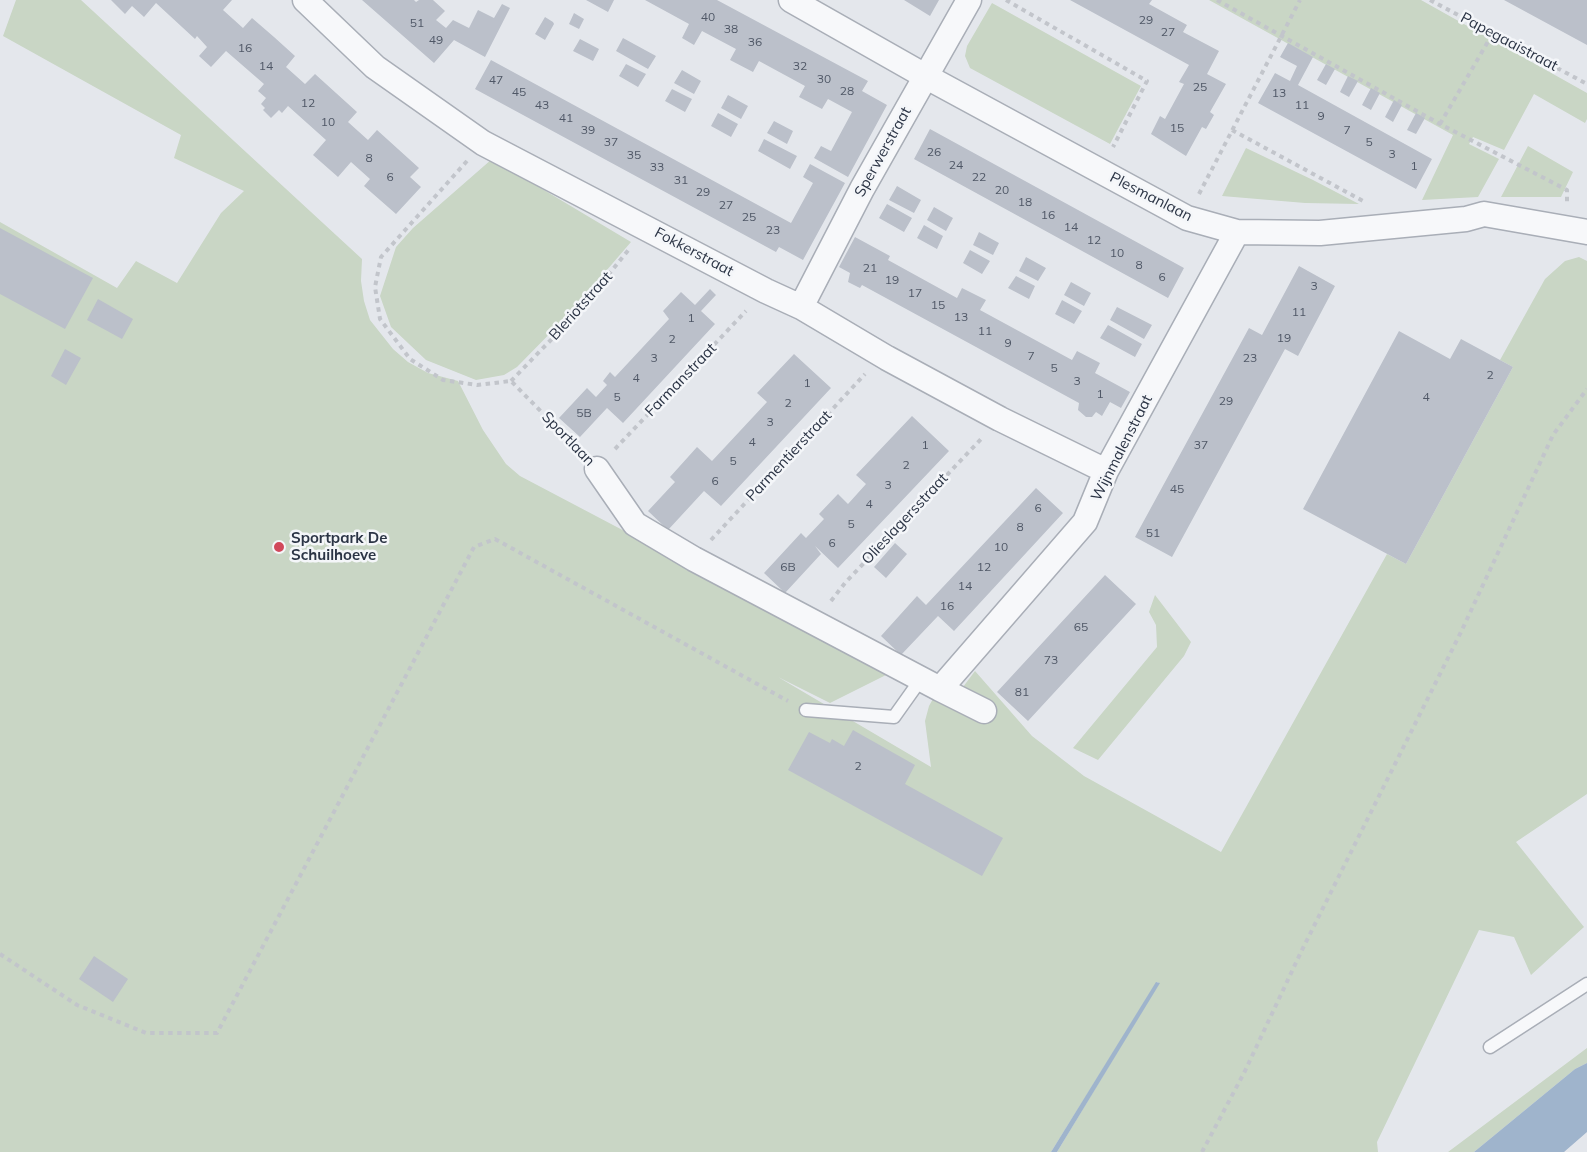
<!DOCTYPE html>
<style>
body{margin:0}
canvas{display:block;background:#e4e7ec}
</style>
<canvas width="1587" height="1152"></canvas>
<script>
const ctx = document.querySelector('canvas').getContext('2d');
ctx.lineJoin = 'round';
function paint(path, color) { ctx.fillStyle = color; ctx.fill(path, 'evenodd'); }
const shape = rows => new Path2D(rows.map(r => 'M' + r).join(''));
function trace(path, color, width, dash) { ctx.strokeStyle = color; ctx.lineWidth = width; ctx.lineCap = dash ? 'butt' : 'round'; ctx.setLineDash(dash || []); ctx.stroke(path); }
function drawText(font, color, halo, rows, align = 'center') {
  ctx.font = font + ' Mulish,sans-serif'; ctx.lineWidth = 5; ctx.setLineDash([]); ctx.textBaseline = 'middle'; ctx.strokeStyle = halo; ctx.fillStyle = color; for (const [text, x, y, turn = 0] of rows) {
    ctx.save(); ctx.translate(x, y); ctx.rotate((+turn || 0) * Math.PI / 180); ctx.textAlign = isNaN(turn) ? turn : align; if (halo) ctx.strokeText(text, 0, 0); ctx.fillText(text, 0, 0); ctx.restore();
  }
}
const green = shape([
 [16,0,81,0,362,259,361,281,364,301,370,320,393,349,408,362,428,373,458,381,483,430,506,464,520,476,892,672,830,703,778,677,931,767,925,721,929,706,934,697,960,691,975,671,1032,736,1084,776,1221,852,1387,554,1406,564,1513,367,1500,360,1545,279,1565,261,1579,257,1587,261,1587,794,1516,842,1584,927,1531,975,1514,937,1479,930,1377,1142,1378,1152,1057,1152,1159,983,1157,982,1051,1152,0,1152,0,222,117,288,136,261,177,283,221,213,244,191,174,158,181,135,3,36],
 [1209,0,1421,0,1587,93,1587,119,1585,123,1534,94,1504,150,1473,137,1469,144,1499,159,1478,197,1422,200,1453,135],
 [992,3,1141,86,1110,144,970,68,965,56,967,46],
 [1528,146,1573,172,1561,197,1501,197],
 [1246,148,1313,180,1359,204,1305,203,1222,196],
 [492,159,631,242,569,314,517,367,504,375,476,380,426,360,391,327,380,296,396,247,413,228],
 [1155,595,1191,642,1184,656,1098,760,1073,748,1157,647,1156,625,1149,612],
 [1587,1048,1587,1063,1575,1069,1474,1152,1448,1152]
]);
const water = shape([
 [1156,982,1160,983,1057,1152,1051,1152],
 [1587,1063,1587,1132,1564,1152,1474,1152,1575,1069]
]);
const building = shape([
 [111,0,232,0,223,10,243,28,252,18,274,37,295,56,286,67,305,84,315,74,357,112,348,122,368,140,377,130,419,168,410,177,421,187,396,214,364,186,370,179,351,162,338,177,313,155,326,140,288,106,282,113,279,110,271,118,263,110,265,108,261,104,266,98,258,91,264,84,226,51,211,67,199,56,207,47,197,36,195,39,156,3,144,17,132,6,125,14],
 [362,0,414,0,416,2,419,0,433,0,445,11,436,20,446,28,453,20,469,28,478,10,494,18,502,4,510,8,485,57,454,40,434,63],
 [586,0,614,0,608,12],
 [645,0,717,0,868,81,862,91,887,105,848,177,814,158,821,146,831,151,852,112,828,99,822,109,799,97,805,86,759,61,753,72,730,60,736,49,702,31,694,45,682,38,689,24],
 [904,0,939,0,930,16],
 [1070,0,1152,0,1149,4,1187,25,1183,32,1219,51,1207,74,1226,84,1210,112,1214,115,1206,129,1202,127,1186,156,1151,134,1160,116,1165,119,1184,84,1179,82,1189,65],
 [1504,0,1587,0,1587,45],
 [574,13,584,19,579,29,569,24],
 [545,17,553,22,554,24,545,40,535,34],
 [623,38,656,56,648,69,616,51],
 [580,39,599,49,593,61,573,51],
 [1288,43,1313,57,1298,85,1432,159,1416,189,1258,103,1275,73,1290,81,1297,66,1280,57],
 [491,60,791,223,813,183,803,177,810,164,845,183,803,260,779,247,776,252,475,89],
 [626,64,646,74,638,87,619,76],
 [1326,64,1335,69,1326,85,1317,80],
 [682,70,701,81,694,94,674,83],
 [1348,76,1358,81,1349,97,1340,92],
 [1371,88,1380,93,1371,110,1362,105],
 [672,89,692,99,685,112,665,101],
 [728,95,748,106,741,119,721,108],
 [1394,100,1402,105,1393,122,1385,117],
 [718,113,738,124,731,137,711,126],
 [1416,113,1425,118,1416,134,1407,130],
 [774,121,793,131,787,144,767,133],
 [930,129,1184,268,1168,298,914,159],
 [764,139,797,156,790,169,758,151],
 [897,186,921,200,914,213,889,200],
 [887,204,912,218,904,232,879,218],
 [934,207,953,218,946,231,927,220],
 [924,225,943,236,937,249,917,238],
 [0,228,93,278,65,329,0,294],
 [979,232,999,243,993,255,973,245],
 [855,237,890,256,888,260,957,298,962,288,986,300,980,310,1072,360,1077,351,1100,363,1095,373,1130,392,1121,408,1110,402,1102,416,1096,412,1092,417,1086,417,1078,410,1079,403,862,285,860,288,848,282,850,273,839,267],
 [970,250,990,261,982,274,963,263],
 [1026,257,1046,268,1038,281,1019,271],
 [1299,266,1335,286,1298,356,1285,349,1172,557,1135,537,1249,328,1262,335],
 [1016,276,1035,286,1029,299,1008,288],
 [1071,282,1091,293,1084,306,1064,295],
 [710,289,716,295,701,311,715,324,623,423,607,408,580,437,559,418,587,388,596,397,607,385,603,381,610,372,615,377,669,319,663,311,681,292,695,305],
 [98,299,133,319,122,339,87,320],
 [1062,300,1082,311,1074,324,1055,314],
 [1117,307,1152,325,1144,339,1110,320],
 [1108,325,1142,344,1135,357,1100,338],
 [1399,331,1450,359,1461,339,1513,367,1406,564,1303,509],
 [65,349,81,358,66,385,51,376],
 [794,354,831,388,721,506,704,491,668,530,648,511,675,482,670,477,697,447,712,461,767,402,757,393],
 [912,416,949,451,838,568,815,546,821,554,785,593,764,573,801,533,806,538,824,519,819,514,838,494,848,504,866,484,856,475],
 [1036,488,1063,513,954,631,938,616,901,655,881,636,917,596,926,605],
 [895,543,907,554,886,578,874,567],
 [1105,575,1136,604,1028,721,997,692],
 [853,730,915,765,905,784,1003,838,982,876,788,770,809,732,830,743,832,739,844,746],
 [94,956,128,979,113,1002,79,979]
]);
const path = shape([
 [1006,0,1147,81,1113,147],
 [1217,0,1440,124,1567,190,1567,202],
 [1430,0,1587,84],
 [1440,124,1493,33],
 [1232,130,1363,201],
 [467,161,381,257,375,287,380,319,410,359,443,380,477,385,511,381,579,450],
 [1199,194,1300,0],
 [511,381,579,311,630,248],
 [615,449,746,311],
 [711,540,865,374],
 [831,601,845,583,981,439],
 [0,954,77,1005,146,1033,217,1033,474,547,495,539,788,701],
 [1202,1152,1245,1071,1301,952,1461,632,1553,435,1587,389]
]);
const lane = shape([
 [806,710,894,717,921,679],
 [1490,1047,1587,984]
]);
const street = shape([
 [305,0,375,67,483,143,766,291,801,307,887,358,1000,419,1106,471],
 [791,0,925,76,1187,218,1237,232,1320,233,1466,219,1484,214,1587,232],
 [801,307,862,189,969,0],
 [597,469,635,524,694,559,940,689],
 [984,711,940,689,1085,522,1106,471,1237,232]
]);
const markers = [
 [279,547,6,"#d1495b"]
];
const numberNames = [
 ["40",708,17],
 ["29",1146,20],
 ["51",417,23],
 ["38",731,29],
 ["27",1168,32],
 ["49",436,40],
 ["36",755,42],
 ["16",245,48],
 ["14",266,66],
 ["32",800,66],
 ["30",824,79],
 ["47",496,80],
 ["25",1200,87],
 ["28",847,91],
 ["45",519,92],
 ["13",1279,93],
 ["12",308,103],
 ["43",542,105],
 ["11",1302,105],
 ["9",1321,116],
 ["41",566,118],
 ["10",328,122],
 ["15",1177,128],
 ["39",588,130],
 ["7",1347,130],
 ["37",611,142],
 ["5",1369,142],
 ["26",934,152],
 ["3",1392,154],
 ["35",634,155],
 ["8",369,158],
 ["24",956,165],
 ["1",1414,166],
 ["33",657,167],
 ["6",390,177],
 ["22",979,177],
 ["31",681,180],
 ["20",1002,190],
 ["29",703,192],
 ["18",1025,202],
 ["27",726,205],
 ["16",1048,215],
 ["25",749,217],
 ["14",1071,227],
 ["23",773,230],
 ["12",1094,240],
 ["10",1117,253],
 ["8",1139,265],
 ["21",870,268],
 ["6",1162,277],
 ["19",892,280],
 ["3",1314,286],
 ["17",915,293],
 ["15",938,305],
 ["11",1299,312],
 ["13",961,317],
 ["1",691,318],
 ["11",985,331],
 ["19",1284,338],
 ["2",672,339],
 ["9",1008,343],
 ["7",1031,356],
 ["3",654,358],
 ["23",1250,358],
 ["5",1054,368],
 ["2",1490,375],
 ["4",636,378],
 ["3",1077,381],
 ["1",807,383],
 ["1",1100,394],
 ["5",617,397],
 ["4",1426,397],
 ["29",1226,401],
 ["2",788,403],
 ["5B",584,413],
 ["3",770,422],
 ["4",752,442],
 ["1",925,445],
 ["37",1201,445],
 ["5",733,461],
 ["2",906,465],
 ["6",715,481],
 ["3",888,485],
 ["45",1177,489],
 ["4",869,504],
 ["6",1038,508],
 ["5",851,524],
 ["8",1020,527],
 ["51",1153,533],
 ["6",832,543],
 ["10",1001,547],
 ["6B",788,567],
 ["12",984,567],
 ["14",965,586],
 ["16",947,606],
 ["65",1081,627],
 ["73",1051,660],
 ["81",1022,692],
 ["2",858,766]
];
const streetNames = [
 ["Papegaaistraat",1509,42,28],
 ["Sperwerstraat",883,152,-61],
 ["Plesmanlaan",1151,197,27],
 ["Fokkerstraat",694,252,28],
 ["Bleriotstraat",581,306,-48],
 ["Farmanstraat",681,380,-46],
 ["Sportlaan",568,439,46],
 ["Wijnmalenstraat",1122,448,-63],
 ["Parmentierstraat",789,456,-47],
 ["Olieslagersstraat",905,519,-47]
];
const poiNames = [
 ["Sportpark De",291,538],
 ["Schuilhoeve",291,555]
];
paint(green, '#c9d6c5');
paint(water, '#9fb4cc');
paint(building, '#bbc0ca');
trace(lane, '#a9aeb7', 15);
trace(street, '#a9aeb7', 27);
trace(path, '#c2c5cb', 4, [4.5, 4.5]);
trace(lane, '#f7f8fa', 12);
trace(street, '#f7f8fa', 24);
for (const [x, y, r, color] of markers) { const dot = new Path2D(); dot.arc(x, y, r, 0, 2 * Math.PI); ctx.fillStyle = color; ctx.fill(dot); trace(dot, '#f4f6f9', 2); }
drawText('12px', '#4f5766', null, numberNames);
drawText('15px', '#2b3445', '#f4f6f9', streetNames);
drawText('bold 15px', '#2b3445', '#f4f6f9', poiNames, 'left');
</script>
